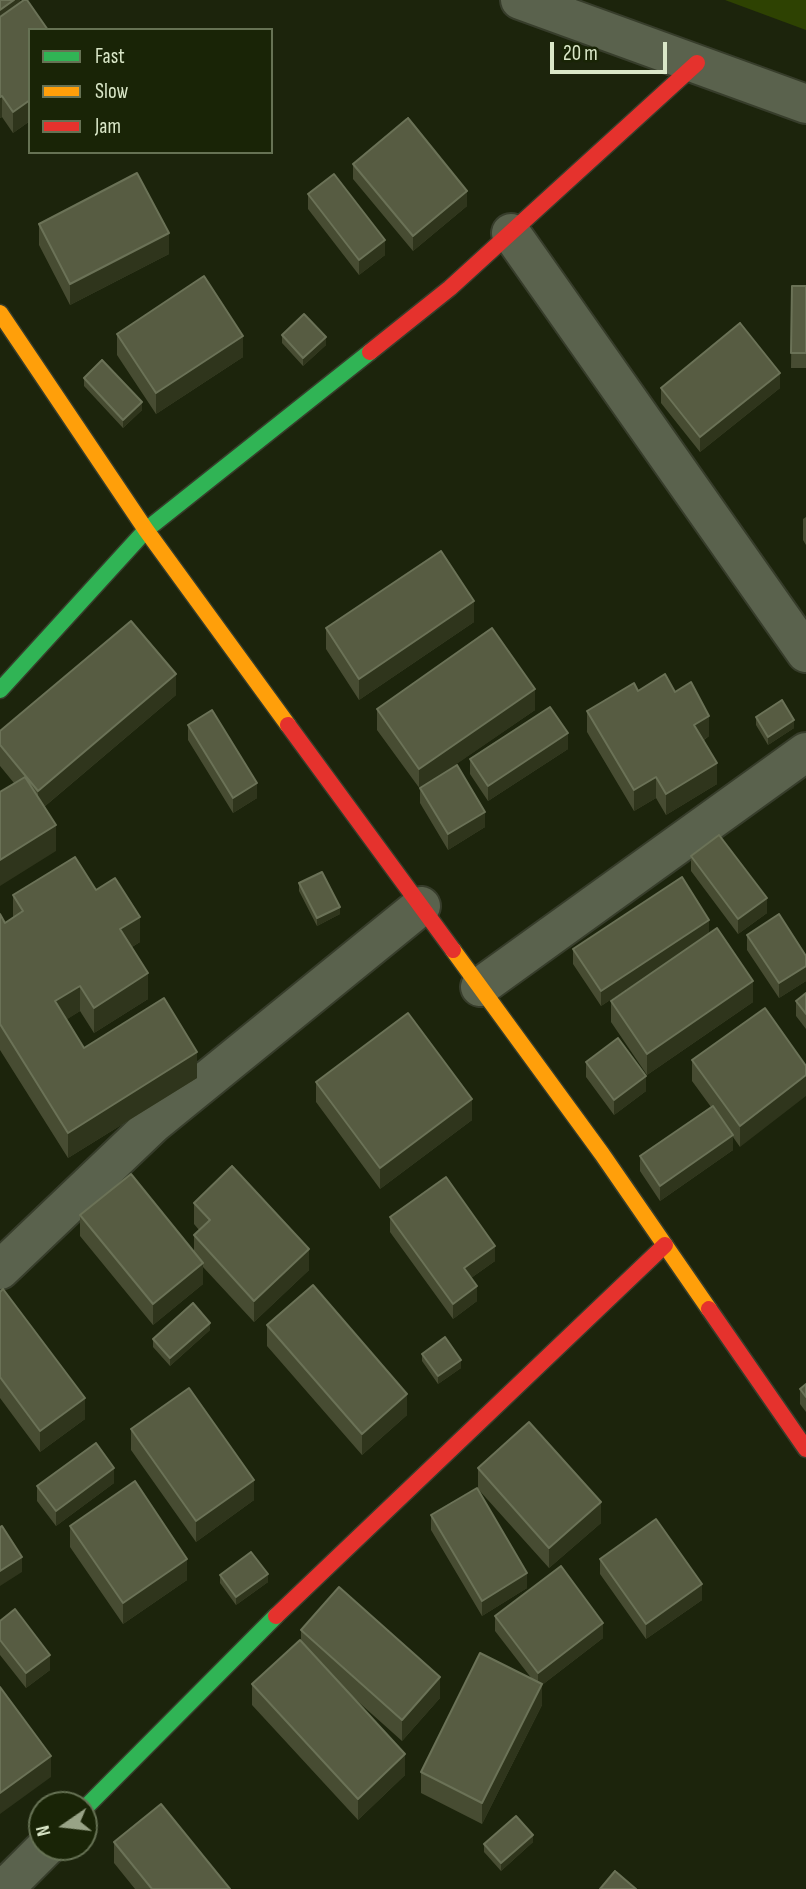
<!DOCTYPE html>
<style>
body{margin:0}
#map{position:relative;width:806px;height:1889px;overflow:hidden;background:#1c240c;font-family:"Sofia Sans Condensed",sans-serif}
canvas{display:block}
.legend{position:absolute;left:28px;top:28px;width:245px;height:126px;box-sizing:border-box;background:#192406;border:2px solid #667254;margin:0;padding:9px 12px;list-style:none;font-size:21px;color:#dae7c8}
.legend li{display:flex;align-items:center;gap:14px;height:35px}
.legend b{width:35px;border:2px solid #667254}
.north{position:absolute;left:28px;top:1791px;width:70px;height:70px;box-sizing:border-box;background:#192406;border:2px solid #667254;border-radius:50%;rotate:256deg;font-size:19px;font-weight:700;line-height:28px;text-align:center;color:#dae7c8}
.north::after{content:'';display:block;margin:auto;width:24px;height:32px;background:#98a386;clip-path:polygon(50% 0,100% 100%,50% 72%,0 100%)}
.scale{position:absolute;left:550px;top:42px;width:117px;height:32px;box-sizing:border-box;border:4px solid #dae7c8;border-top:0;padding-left:9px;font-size:21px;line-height:24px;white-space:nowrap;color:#dae7c8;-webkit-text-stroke:5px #192406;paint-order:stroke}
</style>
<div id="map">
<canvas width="806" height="1889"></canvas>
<ul class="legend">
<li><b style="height:9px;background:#30b455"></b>Fast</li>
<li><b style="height:9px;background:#ff9f0a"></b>Slow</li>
<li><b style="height:9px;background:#e5322d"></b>Jam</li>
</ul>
<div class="north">N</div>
<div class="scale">20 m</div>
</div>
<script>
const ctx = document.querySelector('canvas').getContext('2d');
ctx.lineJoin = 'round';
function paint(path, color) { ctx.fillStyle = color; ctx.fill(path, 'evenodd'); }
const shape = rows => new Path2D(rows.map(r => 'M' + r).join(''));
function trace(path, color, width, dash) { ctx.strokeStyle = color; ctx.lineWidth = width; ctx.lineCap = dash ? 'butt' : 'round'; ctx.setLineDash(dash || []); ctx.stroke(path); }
const green = shape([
 [725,0,806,0,806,30]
]);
const street = shape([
 [520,0,806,104],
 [511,233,806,653],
 [480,987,806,752],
 [0,1270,153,1124,421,906],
 [4,1889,46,1847]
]);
const fast = shape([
 [0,690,146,530,370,352],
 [84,1809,276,1616]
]);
const slow = shape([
 [0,313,146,530,288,725],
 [453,950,602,1154,709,1309]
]);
const jam = shape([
 [370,352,450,288,697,63],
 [288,725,453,950],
 [709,1309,806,1449],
 [276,1616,665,1245]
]);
const wall = shape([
 [0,0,20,0,20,3,30,30,30,121,13,133,2,117,0,118],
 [353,164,467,206,413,251,353,179],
 [308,194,385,255,359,275,308,209],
 [39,224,169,254,70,305,39,245],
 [792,286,806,286,806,368,791,368],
 [117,334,243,357,156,414,117,355],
 [282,335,326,345,303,366,282,343],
 [84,378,142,410,123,428,84,386],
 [661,388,780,388,700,452,661,403],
 [806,517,806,545,803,540,803,519],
 [474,622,359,700,326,649,326,628],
 [638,691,675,692,709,736,704,740,717,784,666,815,656,798,634,811,587,732,587,711],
 [176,695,44,807,56,851,14,783,0,766,0,731],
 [377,709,535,710,437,777,485,827,448,850,420,803,420,789,377,730],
 [756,717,794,728,768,745,756,725],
 [188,725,257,798,233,813,188,740],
 [568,749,488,801,470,774,470,759],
 [691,856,767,913,738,934,691,871],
 [299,883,340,914,317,926,299,891],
 [96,890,140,942,132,947,148,999,94,1033,80,1011,67,1019,84,1048,197,1078,68,1158,0,1050,0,914,5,923,13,918,13,895],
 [709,934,753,1002,647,1075,611,1022,611,1001,683,952,601,1006,573,964,573,949],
 [747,935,806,956,806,981,779,998,747,950],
 [806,993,806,1029,796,1016,796,1001],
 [765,1008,740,1147,733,1137,733,1150,660,1201,640,1171,640,1156,711,1107,692,1081,692,1060],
 [586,1062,646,1091,614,1115,586,1077],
 [316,1082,472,1120,380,1189,316,1102],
 [194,1203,309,1270,254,1322,203,1267,203,1284,153,1325,80,1236,80,1215,194,1251,194,1235,199,1230,194,1224],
 [390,1217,495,1261,471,1278,477,1301,453,1319,390,1232],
 [0,1292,85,1419,40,1452,0,1398],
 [267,1325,407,1415,362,1455,267,1346],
 [210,1330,170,1366,153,1347,153,1339],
 [422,1354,461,1368,438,1384,422,1361],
 [806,1384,806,1412,800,1404,800,1389],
 [131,1429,254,1500,196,1542,131,1450],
 [478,1468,601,1523,549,1568,478,1489],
 [114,1483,56,1526,37,1501,37,1486],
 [431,1515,527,1588,482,1616,431,1530],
 [70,1526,187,1580,123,1624,70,1547],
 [600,1559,702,1600,646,1639,600,1574],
 [220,1575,268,1582,236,1605,220,1583],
 [495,1616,603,1638,542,1685,542,1705,482,1824,421,1793,421,1772,532,1679,495,1631],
 [0,1621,50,1670,26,1688,0,1655],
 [301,1630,440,1698,402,1741,354,1698,405,1775,358,1820,252,1705,252,1684,301,1641],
 [114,1842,230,1889,135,1889,114,1863],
 [533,1842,501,1871,484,1852,484,1844]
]);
const shadedWall = shape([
 [14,0,20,0,20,17,0,31,0,10],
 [2,96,2,117,0,118,0,97],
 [30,100,30,121,13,133,13,112],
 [467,191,467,206,413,251,413,236],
 [169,233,169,254,70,305,70,284],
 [385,240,385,255,359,275,359,260],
 [243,336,243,357,156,414,156,393],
 [326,337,326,345,303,366,303,358],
 [780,373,780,388,700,452,700,437],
 [142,402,142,410,123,428,123,420],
 [474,601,474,622,359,700,359,679],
 [176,674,176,695,38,812,38,791],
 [535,689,535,710,419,790,419,769],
 [709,716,709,736,694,746,694,725],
 [794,720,794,728,768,745,768,737],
 [568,733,568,749,488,801,488,786],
 [717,763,717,784,666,815,666,794],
 [656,777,656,798,634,811,634,790],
 [257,783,257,798,233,813,233,798],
 [485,812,485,827,448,850,448,834],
 [56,825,56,851,0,886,0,860],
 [767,898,767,913,738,934,738,919],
 [340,907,340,914,317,926,317,918],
 [140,917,140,942,120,954,120,929],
 [709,920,709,935,601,1006,601,991],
 [806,966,806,981,779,998,779,983],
 [148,973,148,999,94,1033,94,1008],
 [753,981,753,1002,647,1075,647,1054],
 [80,986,80,1011,55,1027,55,1001],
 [197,1052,197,1078,68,1158,68,1133],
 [806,1075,806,1096,740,1147,740,1126],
 [646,1076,646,1091,614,1115,614,1100],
 [472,1099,472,1120,380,1189,380,1168],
 [733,1135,733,1150,660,1201,660,1186],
 [495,1246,495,1261,464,1283,464,1268],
 [309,1249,309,1270,254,1322,254,1301],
 [203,1263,203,1284,153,1325,153,1304],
 [477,1286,477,1301,453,1319,453,1304],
 [210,1323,210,1330,170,1366,170,1358],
 [461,1360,461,1368,438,1384,438,1376],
 [407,1394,407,1415,362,1455,362,1434],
 [85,1398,85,1419,40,1452,40,1431],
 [114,1468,114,1483,56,1526,56,1511],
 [254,1480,254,1500,196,1542,196,1521],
 [601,1502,601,1523,549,1568,549,1548],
 [22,1557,22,1572,0,1586,0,1571],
 [187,1559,187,1580,123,1624,123,1603],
 [527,1573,527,1588,482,1616,482,1601],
 [268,1574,268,1582,236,1605,236,1597],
 [702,1584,702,1600,646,1639,646,1624],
 [603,1623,603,1638,542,1685,542,1705,482,1824,482,1803,538,1688,538,1673],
 [50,1655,50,1670,26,1688,26,1673],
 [440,1677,440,1698,402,1741,402,1720],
 [405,1754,405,1775,358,1820,358,1799],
 [51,1756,51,1777,0,1814,0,1793],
 [533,1835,533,1842,501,1871,501,1863]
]);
const building = shape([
 [0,0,14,0,0,10,0,0],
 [24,0,27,0,48,30,30,30,30,100,13,112,2,96,0,97,0,17,24,0],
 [408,118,467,191,413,236,353,164,408,118],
 [137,173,169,233,70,284,39,224,137,173],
 [334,174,385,240,359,260,308,194,334,174],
 [204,276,243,336,156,393,117,334,204,276],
 [792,286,806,286,806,353,791,353,792,286],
 [304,314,326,337,303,358,282,335,304,314],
 [740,323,780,373,700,437,661,388,740,323],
 [102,360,142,402,123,420,84,378,102,360],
 [441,551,474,601,359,679,326,628,441,551],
 [131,621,176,674,38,791,0,745,0,731,131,621],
 [492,628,535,689,419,769,377,709,492,628],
 [665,674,675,692,691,682,709,716,694,725,717,763,666,794,656,777,634,790,587,711,634,683,638,691,665,674],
 [782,700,794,720,768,737,756,717,782,700],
 [550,707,568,733,488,786,470,759,550,707],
 [212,710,257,783,233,798,188,725,212,710],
 [457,765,485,812,448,834,420,788,457,765],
 [25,777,56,825,0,860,0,792,25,777],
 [719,835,767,898,738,919,691,856,719,835],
 [75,857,96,890,115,878,140,917,120,929,148,973,94,1008,80,986,55,1001,84,1048,164,998,197,1052,68,1133,0,1024,0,914,5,923,23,911,13,895,75,857],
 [322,872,340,907,317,918,299,883,322,872],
 [682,877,709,920,601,991,573,949,682,877],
 [779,914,806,956,806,966,779,983,747,935,779,914],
 [717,928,753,981,647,1054,611,1001,717,928],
 [806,993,806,1014,796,1001,806,993],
 [765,1008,806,1066,806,1075,740,1126,692,1060,765,1008],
 [408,1013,472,1099,380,1168,316,1082,408,1013],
 [618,1038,646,1076,614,1100,586,1062,618,1038],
 [713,1106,733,1135,660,1186,640,1156,713,1106],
 [232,1166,309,1249,254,1301,194,1235,210,1220,194,1203,232,1166],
 [131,1174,203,1263,153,1304,80,1215,131,1174],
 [446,1177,495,1246,464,1268,477,1286,453,1304,390,1217,446,1177],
 [313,1285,407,1394,362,1434,267,1325,313,1285],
 [3,1289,85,1398,40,1431,0,1377,0,1292,3,1289],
 [193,1303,210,1323,170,1358,153,1339,193,1303],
 [445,1337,461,1360,438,1376,422,1354,445,1337],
 [806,1384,806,1397,800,1389,806,1384],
 [189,1388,254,1480,196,1521,131,1429,189,1388],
 [529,1422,601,1502,549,1548,478,1468,529,1422],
 [96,1443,114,1468,56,1511,37,1486,96,1443],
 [135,1481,187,1559,123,1603,70,1526,135,1481],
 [477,1488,527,1573,482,1601,431,1515,477,1488],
 [656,1519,702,1584,646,1624,600,1559,656,1519],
 [2,1526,22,1557,0,1571,0,1527,2,1526],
 [251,1552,268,1574,236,1597,220,1575,251,1552],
 [561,1566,603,1623,538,1673,495,1616,561,1566],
 [339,1587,440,1677,402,1720,301,1630,339,1587],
 [15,1609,50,1655,26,1673,0,1640,0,1621,15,1609],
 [300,1640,405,1754,358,1799,252,1684,300,1640],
 [480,1653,542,1684,482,1803,421,1772,480,1653],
 [0,1687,51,1756,0,1793,0,1687],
 [161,1804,230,1889,152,1889,114,1842,161,1804],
 [516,1816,533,1835,501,1863,484,1844,516,1816],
 [615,1871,636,1889,600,1889,615,1871]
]);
paint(green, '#2e4202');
trace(street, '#373d2b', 42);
trace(fast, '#373d2b', 19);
trace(slow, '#373d2b', 19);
trace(jam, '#373d2b', 19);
trace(street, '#5a624d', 38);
trace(fast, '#30b455', 16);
trace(slow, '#ff9f0a', 16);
trace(jam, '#e5322d', 16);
paint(wall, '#474c32');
paint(shadedWall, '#2f351c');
paint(building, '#575c42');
trace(building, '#6b7257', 2);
</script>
